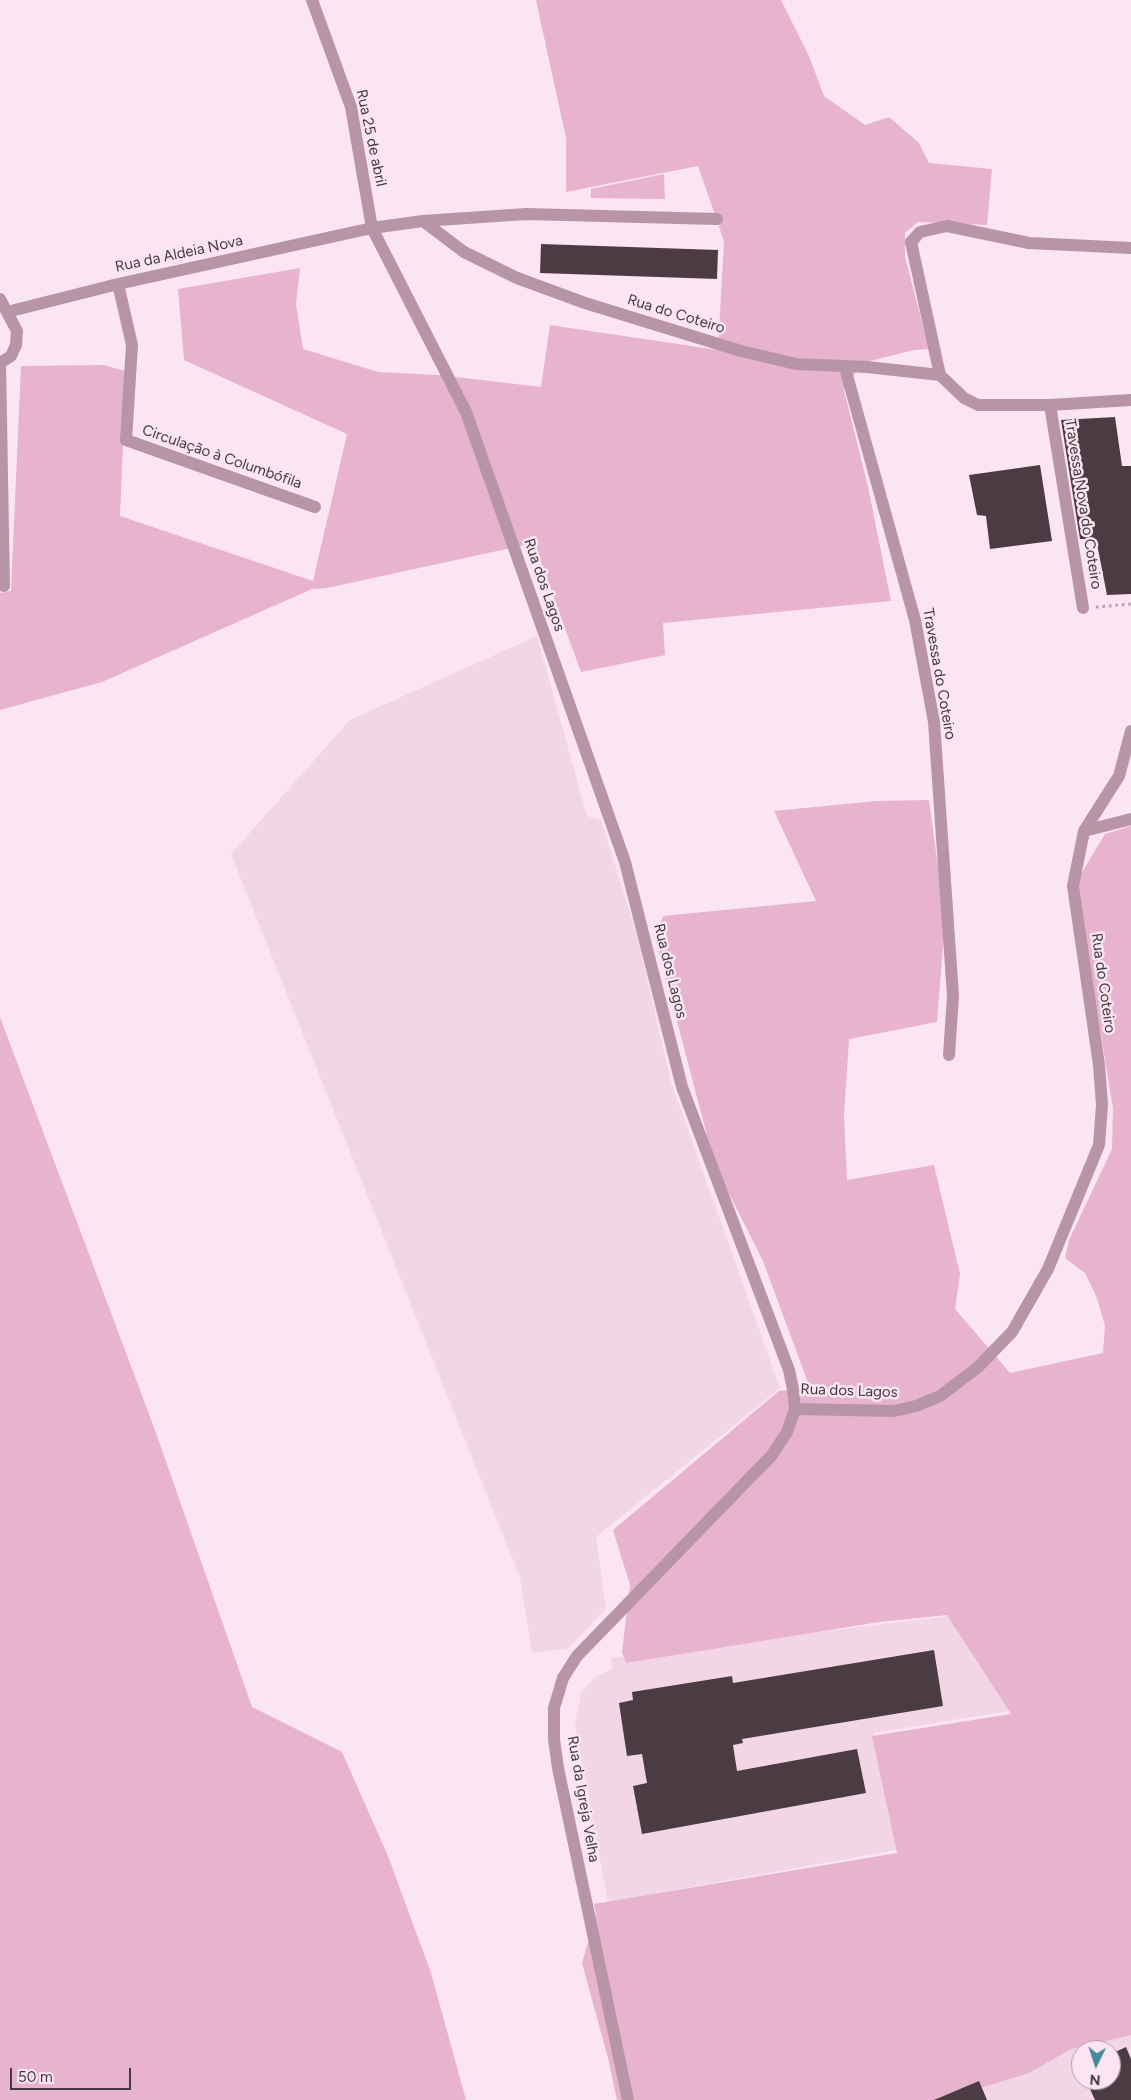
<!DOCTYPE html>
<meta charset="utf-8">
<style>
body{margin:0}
#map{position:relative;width:1131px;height:2100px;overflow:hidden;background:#fbe5f0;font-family:Figtree,sans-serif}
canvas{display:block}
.north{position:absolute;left:1071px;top:2040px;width:50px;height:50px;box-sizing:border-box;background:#fbe5f0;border:1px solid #b1a1a9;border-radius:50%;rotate:184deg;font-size:14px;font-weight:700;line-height:20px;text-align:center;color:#423a3e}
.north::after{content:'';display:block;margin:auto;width:18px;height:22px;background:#458a96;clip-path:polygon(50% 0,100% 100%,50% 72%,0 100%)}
.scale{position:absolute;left:10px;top:2068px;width:121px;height:22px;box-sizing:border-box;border:2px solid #423a3e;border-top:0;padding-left:6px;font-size:15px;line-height:18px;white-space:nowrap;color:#423a3e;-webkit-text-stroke:4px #fbe5f0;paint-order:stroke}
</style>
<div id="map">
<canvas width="1131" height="2100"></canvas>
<div class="north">N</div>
<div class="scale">50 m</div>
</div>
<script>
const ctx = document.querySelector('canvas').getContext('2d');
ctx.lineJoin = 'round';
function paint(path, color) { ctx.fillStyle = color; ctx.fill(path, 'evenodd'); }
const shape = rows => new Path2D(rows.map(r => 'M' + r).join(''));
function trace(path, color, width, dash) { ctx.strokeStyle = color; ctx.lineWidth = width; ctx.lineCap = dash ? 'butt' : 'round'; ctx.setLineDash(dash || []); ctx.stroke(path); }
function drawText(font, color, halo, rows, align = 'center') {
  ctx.font = font + ' Figtree,sans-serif'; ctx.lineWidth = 5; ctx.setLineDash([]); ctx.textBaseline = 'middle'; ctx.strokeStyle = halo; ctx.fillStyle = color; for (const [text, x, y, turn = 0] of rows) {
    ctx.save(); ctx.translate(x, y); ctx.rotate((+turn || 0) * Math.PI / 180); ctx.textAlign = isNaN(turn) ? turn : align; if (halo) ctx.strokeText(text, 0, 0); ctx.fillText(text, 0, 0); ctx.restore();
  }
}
const built = shape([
 [537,636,587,816,601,820,637,935,671,1082,780,1388,596,1537,606,1608,569,1648,532,1653,520,1577,231,854,350,720],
 [1131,1593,1131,1691,874,1733,896,1850,608,1902,575,1725,581,1693,594,1678,612,1669,611,1658],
 [1131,2021,1131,2100,861,2100],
 [1081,2050,1111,2050,1111,2080,1081,2080]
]);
const green = shape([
 [536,0,781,0,809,56,824,96,865,125,889,117,919,143,929,163,992,169,987,225,918,222,905,233,905,257,929,349,914,350,862,363,844,390,868,487,891,601,663,623,665,655,581,672,534,543,327,588,312,589,102,682,0,710,0,593,11,591,21,366,103,365,126,371,120,516,313,581,347,434,184,360,178,289,300,268,296,304,303,349,378,372,439,375,541,387,550,325,718,350,724,241,698,166,566,192,566,138],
 [664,174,665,199,591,198,591,189],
 [929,800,945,920,937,1022,849,1039,844,1115,847,1180,934,1165,960,1274,955,1309,1010,1373,1103,1353,1105,1326,1097,1298,1085,1273,1065,1258,1069,1240,1112,1149,1113,1108,1080,909,1078,879,1105,834,1131,826,1131,2035,1071,2049,1029,2073,941,2100,617,2100,608,2058,582,1963,596,1914,594,1904,897,1853,872,1736,1011,1714,947,1615,879,1622,626,1663,622,1652,630,1585,613,1530,779,1391,810,1388,763,1261,715,1166,655,937,663,916,816,901,774,811,876,801],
 [0,1017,155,1430,252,1707,342,1752,388,1856,431,1973,466,2100,0,2100]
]);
const building = shape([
 [541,244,718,250,717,279,540,273],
 [1115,417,1122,466,1131,466,1131,594,1107,595,1096,539,1080,539,1061,420],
 [1040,465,1052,541,990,549,986,516,977,515,969,475],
 [934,1650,943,1706,742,1739,743,1743,733,1745,737,1771,857,1749,866,1793,642,1834,633,1786,647,1783,642,1754,627,1756,619,1703,633,1700,632,1692,732,1676,733,1683],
 [1126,2047,1131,2059,1131,2100,1095,2100,1086,2080,1111,2080,1111,2054],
 [979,2081,987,2100,934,2100]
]);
const path = shape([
 [1096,607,1131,604]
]);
const minor = shape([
 [312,0,351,107,372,228,466,412,625,862,682,1087,789,1370,793,1389,795,1409,787,1432,772,1455,577,1656,563,1678,554,1708,554,1739,558,1768,628,2100],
 [423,221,464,252,517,278,585,303,741,351,796,364,867,367,940,375],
 [118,284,132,345,126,440,315,507],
 [0,299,17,331,16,345,11,356,0,363],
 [7,312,118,284,372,228,423,221,526,214,717,219],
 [0,363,4,586],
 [845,368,915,620,934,722,953,996,949,1055],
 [940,375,911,242,920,232,947,226,1029,243,1131,248],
 [940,375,964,398,978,405,1050,405,1131,400],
 [1050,405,1083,608],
 [1084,831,1131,819],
 [795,1409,894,1411,916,1406,940,1396,977,1368,1012,1332,1048,1269,1099,1145,1102,1105,1099,1065,1073,886,1084,831,1119,776,1131,731]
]);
const streetNames = [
 ["Rua 25 de abril",371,138,78],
 ["Rua da Aldeia Nova",179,254,-12],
 ["Rua do Coteiro",676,314,17],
 ["Circulação à Columbófila",222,457,19],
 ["Travessa Nova do Coteiro",1083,504,81],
 ["Rua dos Lagos",544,585,71],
 ["Travessa do Coteiro",939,674,80],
 ["Rua dos Lagos",670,971,76],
 ["Rua do Coteiro",1103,983,82],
 ["Rua dos Lagos",849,1391,2],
 ["Rua da Igreja Velha",583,1799,80]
];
paint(built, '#f2d6e4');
paint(green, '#e8b3ce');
paint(building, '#4b3b43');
trace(path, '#b3a3ab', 3, [2.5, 4]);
trace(minor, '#b795a6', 12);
drawText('15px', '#423a3e', '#fbe5f0', streetNames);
</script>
